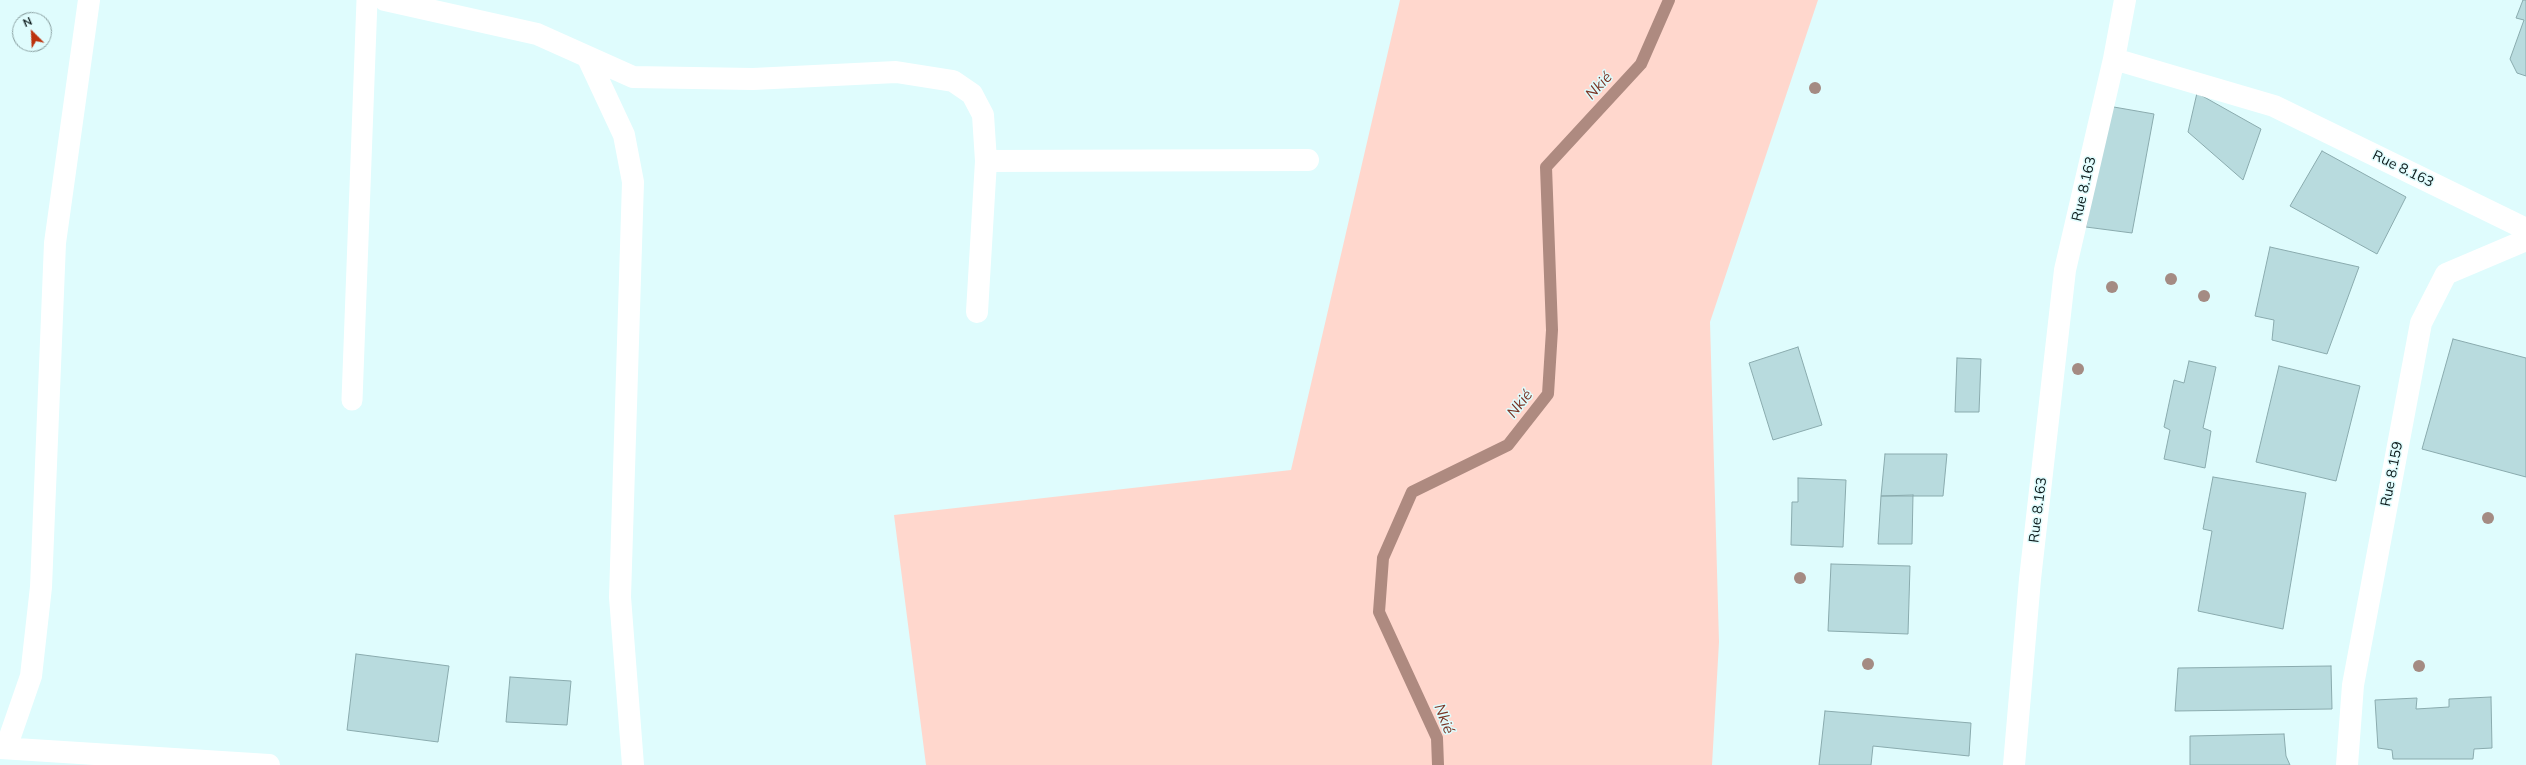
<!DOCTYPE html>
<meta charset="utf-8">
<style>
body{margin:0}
#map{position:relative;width:2526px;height:765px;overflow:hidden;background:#dffcfd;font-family:Mulish,sans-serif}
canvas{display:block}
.north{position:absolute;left:12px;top:12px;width:40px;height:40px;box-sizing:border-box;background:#dffcfd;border:1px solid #8aa0a1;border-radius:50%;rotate:336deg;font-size:11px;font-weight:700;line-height:16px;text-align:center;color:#0a1718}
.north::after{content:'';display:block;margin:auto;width:14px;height:18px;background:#bc320d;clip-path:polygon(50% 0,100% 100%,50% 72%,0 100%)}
</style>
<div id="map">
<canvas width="2526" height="765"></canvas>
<div class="north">N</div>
</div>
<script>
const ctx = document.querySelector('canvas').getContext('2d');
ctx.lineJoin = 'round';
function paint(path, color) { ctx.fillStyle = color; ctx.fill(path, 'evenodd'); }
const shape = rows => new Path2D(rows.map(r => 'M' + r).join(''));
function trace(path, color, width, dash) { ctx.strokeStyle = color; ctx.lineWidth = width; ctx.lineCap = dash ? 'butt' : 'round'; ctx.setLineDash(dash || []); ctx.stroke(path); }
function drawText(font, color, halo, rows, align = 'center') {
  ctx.font = font + ' Mulish,sans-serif'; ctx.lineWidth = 3; ctx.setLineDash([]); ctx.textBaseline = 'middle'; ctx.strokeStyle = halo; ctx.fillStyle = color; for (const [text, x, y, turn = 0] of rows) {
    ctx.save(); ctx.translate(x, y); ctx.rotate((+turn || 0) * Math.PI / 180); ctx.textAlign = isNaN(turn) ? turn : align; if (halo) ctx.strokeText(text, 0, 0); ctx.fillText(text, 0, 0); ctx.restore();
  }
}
const green = shape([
 [1400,0,1818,0,1710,322,1719,642,1712,765,926,765,894,515,1291,470]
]);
const stream = shape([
 [1438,765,1437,738,1379,612,1383,558,1412,492,1508,445,1548,394,1552,330,1546,167,1641,64,1669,0]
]);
const building = shape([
 [2523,0,2526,0,2526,76,2517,73,2510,59,2524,20,2516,18,2523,0],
 [2197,93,2261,129,2243,180,2188,132,2197,93],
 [2108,106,2154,114,2132,233,2086,227,2108,106],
 [2322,151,2406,197,2377,254,2290,206,2322,151],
 [2270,247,2359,267,2327,354,2272,340,2274,320,2255,316,2270,247],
 [2453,339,2526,358,2526,477,2422,449,2453,339],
 [1798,347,1822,425,1773,440,1749,363,1798,347],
 [1957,358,1981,359,1979,412,1955,412,1957,358],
 [2189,361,2216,367,2203,428,2211,431,2205,468,2164,459,2170,430,2164,427,2174,380,2184,383,2189,361],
 [2279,366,2360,386,2336,481,2256,462,2279,366],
 [1885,454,1947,454,1943,496,1881,496,1885,454],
 [2213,477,2306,493,2283,629,2198,611,2212,531,2203,529,2213,477],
 [1798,478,1846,480,1843,547,1791,545,1792,502,1798,502,1798,478],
 [1913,495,1912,544,1878,544,1881,496,1913,495],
 [1831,564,1910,566,1908,634,1828,631,1831,564],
 [356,654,449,666,438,742,347,730,356,654],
 [2331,666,2332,709,2175,711,2178,668,2331,666],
 [510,677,571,681,567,725,506,722,510,677],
 [2491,697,2492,748,2474,749,2473,759,2393,759,2392,750,2378,748,2375,700,2417,698,2416,709,2449,707,2449,699,2491,697],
 [1825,711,1971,723,1969,756,1873,746,1871,765,1819,765,1825,711],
 [2284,734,2286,756,2290,765,2190,765,2190,736,2284,734]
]);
const service = shape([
 [352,400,367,0]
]);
const minor = shape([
 [385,0,537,34,633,77,753,79,896,72,953,81,972,94,983,115,986,161,977,312],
 [588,58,624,135,633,182,620,597,633,765],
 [2114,59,2125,0],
 [986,161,1308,160],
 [0,748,269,765],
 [6,748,31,676,41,587,55,243,89,0],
 [2014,765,2030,579,2065,270,2114,59,2274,106,2526,229],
 [2347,765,2353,685,2421,323,2446,274,2526,240]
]);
const trees = [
 [1815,88],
 [2171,279],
 [2112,287],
 [2204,296],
 [2078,369],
 [2488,518],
 [1800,578],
 [1868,664],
 [2419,666]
];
const streetNames = [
 ["Rue 8.163",2403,169,26],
 ["Rue 8.163",2084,189,-77],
 ["Rue 8.159",2392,474,-79],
 ["Rue 8.163",2038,510,-83]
];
const waterNames = [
 ["Nkié",1599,86,-47],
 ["Nkié",1520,404,-52],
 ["Nkié",1444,719,69]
];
paint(green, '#ffd7cd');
trace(stream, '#ae8a80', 12);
paint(building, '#b8dbde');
trace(building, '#8aabae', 1);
trace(service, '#fff', 21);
trace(minor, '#fff', 22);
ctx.fillStyle = '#a48b83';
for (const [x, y] of trees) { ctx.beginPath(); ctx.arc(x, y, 6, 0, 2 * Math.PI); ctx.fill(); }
drawText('14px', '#0a1718', '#dffcfd', streetNames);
drawText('italic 15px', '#7a3525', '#dffcfd', waterNames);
</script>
